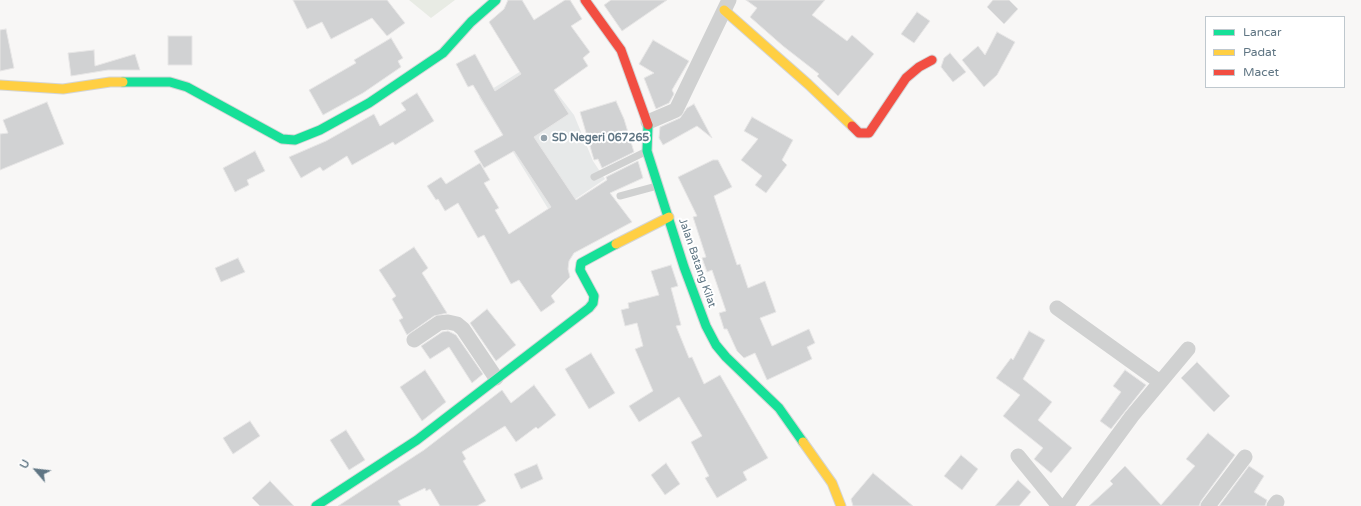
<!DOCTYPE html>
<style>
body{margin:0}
#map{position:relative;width:1361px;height:506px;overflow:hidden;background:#f8f7f6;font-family:"Varela Round",sans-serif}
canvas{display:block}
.legend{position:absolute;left:1205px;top:16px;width:140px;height:72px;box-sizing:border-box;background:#fff;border:1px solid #bfc8ce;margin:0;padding:5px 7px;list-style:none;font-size:12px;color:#607684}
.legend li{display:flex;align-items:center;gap:8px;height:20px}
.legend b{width:20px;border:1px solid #bfc8ce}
.north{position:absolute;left:16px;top:450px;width:40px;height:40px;-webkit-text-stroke:3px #fff;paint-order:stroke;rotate:298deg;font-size:11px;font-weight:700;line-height:16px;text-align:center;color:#607684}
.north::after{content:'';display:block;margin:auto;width:14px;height:18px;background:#607684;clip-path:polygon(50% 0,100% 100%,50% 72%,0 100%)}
</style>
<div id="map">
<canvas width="1361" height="506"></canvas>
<ul class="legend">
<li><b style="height:5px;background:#16e098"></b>Lancar</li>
<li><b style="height:5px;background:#ffcf43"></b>Padat</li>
<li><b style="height:5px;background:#f24e42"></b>Macet</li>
</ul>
<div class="north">U</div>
</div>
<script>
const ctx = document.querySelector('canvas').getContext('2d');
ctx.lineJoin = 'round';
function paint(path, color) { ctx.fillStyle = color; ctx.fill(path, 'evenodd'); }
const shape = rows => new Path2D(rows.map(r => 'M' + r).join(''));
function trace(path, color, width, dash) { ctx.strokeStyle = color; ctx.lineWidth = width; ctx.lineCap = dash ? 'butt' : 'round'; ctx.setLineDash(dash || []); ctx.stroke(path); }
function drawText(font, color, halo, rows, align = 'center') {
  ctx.font = font + ' "Varela Round",sans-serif'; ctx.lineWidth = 4; ctx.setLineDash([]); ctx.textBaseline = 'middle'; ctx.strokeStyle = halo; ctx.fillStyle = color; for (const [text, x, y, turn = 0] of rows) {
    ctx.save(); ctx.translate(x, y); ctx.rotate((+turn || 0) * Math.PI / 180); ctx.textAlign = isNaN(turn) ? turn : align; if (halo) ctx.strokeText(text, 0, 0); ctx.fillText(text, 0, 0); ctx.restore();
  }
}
const built = shape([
 [534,63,574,115,593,161,605,179,552,215,479,97]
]);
const green = shape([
 [409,0,455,0,431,18]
]);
const building = shape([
 [293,0,387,0,405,23,387,36,372,18,331,39,322,22,307,29,293,0],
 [508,0,522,0,534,20,565,0,570,0,582,19,571,26,590,52,583,58,588,66,554,90,569,114,534,137,576,200,607,180,606,177,638,161,643,178,610,193,632,222,574,253,569,261,568,269,570,277,551,296,555,302,541,312,519,280,511,284,484,235,478,238,458,203,445,211,438,199,436,200,427,186,441,177,446,184,480,163,490,180,484,183,499,208,495,210,509,234,551,207,514,151,484,168,474,151,503,135,473,85,468,87,456,64,475,54,495,91,521,74,489,22,504,9,508,0],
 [611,0,667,0,622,31,604,5,611,0],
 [746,0,825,0,812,15,847,41,852,35,874,54,838,96,817,76,819,74,783,46,750,17,757,8,746,0],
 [993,0,1009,0,1018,9,1004,24,987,7,993,0],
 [917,12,930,21,914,43,901,34,917,12],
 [6,29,14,68,0,71,0,30,6,29],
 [997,32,1015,42,997,75,984,87,962,60,978,46,985,55,997,32],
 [168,36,192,36,192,65,168,65,168,36],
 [391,38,403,58,398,61,401,67,363,93,323,115,309,90,356,63,354,60,391,38],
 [653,40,689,61,672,90,674,94,669,103,656,109,644,78,654,73,639,64,653,40],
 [94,50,95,66,135,54,140,70,108,70,71,76,68,53,94,50],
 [950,53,966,72,953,82,941,67,944,58,950,53],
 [417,93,434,121,395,145,393,142,352,165,347,156,323,171,320,167,301,178,289,157,326,141,374,114,380,126,406,110,401,103,417,93],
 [616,101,624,119,634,152,602,168,598,159,594,160,580,112,616,101],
 [47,102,64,144,0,170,0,134,8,133,3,120,47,102],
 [694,104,712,138,697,126,663,145,659,138,660,127,680,118,687,108,694,104],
 [752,117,793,140,782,160,787,165,766,193,755,185,762,176,741,160,758,139,744,131,752,117],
 [255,151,265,171,247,180,249,185,235,192,223,168,255,151],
 [713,160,718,160,732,187,714,196,737,265,740,264,748,288,765,281,776,312,760,318,772,346,809,329,815,343,807,347,812,359,767,380,755,353,744,358,737,351,727,329,724,329,719,313,726,311,712,270,707,272,702,258,706,257,693,217,697,216,678,177,713,160],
 [414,247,428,268,422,273,447,313,434,316,407,335,399,320,403,318,392,299,396,296,379,270,414,247],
 [238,258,245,272,221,282,215,268,238,258],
 [671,265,678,286,671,288,681,325,676,326,689,358,692,357,704,384,720,375,768,458,743,472,747,480,717,498,705,478,709,476,691,442,702,436,679,397,639,422,629,406,653,391,635,349,643,346,637,323,625,326,621,310,629,308,628,303,659,295,651,271,671,265],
 [487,309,516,345,496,361,470,323,487,309],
 [448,331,456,335,483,374,472,383,449,347,430,359,421,346,442,332,448,331],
 [1029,331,1045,340,1023,379,1052,402,1038,420,1072,448,1051,473,1034,459,1043,448,1003,416,1020,395,996,378,1011,358,1013,360,1029,331],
 [591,353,615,393,589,409,565,369,591,353],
 [1197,362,1230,396,1214,412,1181,378,1197,362],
 [425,370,446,402,422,421,400,387,425,370],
 [1125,370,1146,385,1111,429,1100,421,1121,392,1113,386,1125,370],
 [534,385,556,415,538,429,536,427,516,442,505,426,462,452,466,459,463,461,486,501,477,506,440,506,430,489,426,491,425,488,398,501,401,506,338,506,424,450,502,390,511,403,534,385],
 [250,421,260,436,233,454,223,438,250,421],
 [346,430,365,460,349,470,330,440,346,430],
 [1208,433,1235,455,1201,501,1199,506,1089,506,1113,484,1110,481,1125,466,1161,505,1195,466,1186,459,1208,433],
 [961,455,978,469,962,490,944,476,961,455],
 [666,463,680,484,665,495,651,475,666,463],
 [537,464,543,479,521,489,514,474,537,464],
 [1249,466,1264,476,1254,492,1267,500,1265,506,1219,506,1249,466],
 [873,473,913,506,853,506,851,499,873,473],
 [1018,480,1031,492,1019,506,995,506,1018,480],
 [270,481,294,506,260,506,252,498,270,481]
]);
const lane = shape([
 [594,177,645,152],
 [620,196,657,186]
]);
const street = shape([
 [648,122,676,110,729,0],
 [1057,308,1160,382],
 [414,340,439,323,448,322,457,324,463,329,496,378],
 [1018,456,1059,506],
 [1066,506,1132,416,1188,349],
 [1208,506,1245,457],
 [1274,506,1277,502]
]);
const fast = shape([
 [123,82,170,82,187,87,282,139,295,140,320,130,369,103,443,53,471,22,496,0],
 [648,125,647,151,684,267,706,326,716,345,726,357,779,408,803,442],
 [316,506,417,440,589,308,593,303,594,296,580,270,581,263,616,244]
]);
const slow = shape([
 [724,10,808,84,852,126],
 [0,85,63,89,110,82,123,82],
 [616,244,669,217],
 [803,442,832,483,841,506]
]);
const jam = shape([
 [585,0,621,50,648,125],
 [852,126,859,133,869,133,906,78,919,67,932,60]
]);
const markers = [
 [544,138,4,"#95a3ac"]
];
const poiNames = [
 ["SD Negeri 067265",552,138]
];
const streetNames = [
 ["Jalan Batang Kilat",697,263,71]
];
paint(built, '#e7e9e9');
paint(green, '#e8ebe4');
paint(building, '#d1d2d3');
trace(building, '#e7e6e6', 1);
trace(fast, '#d4d5d6', 11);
trace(slow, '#d4d5d6', 11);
trace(jam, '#d4d5d6', 11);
trace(lane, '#d0d1d1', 7);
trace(street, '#d0d1d1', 15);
trace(fast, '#16e098', 9);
trace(slow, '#ffcf43', 9);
trace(jam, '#f24e42', 9);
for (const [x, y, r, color] of markers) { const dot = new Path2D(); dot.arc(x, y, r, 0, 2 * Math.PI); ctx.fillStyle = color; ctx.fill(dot); trace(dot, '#fff', 1.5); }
drawText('bold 11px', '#607684', '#fff', poiNames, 'left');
drawText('11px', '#607684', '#fff', streetNames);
</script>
